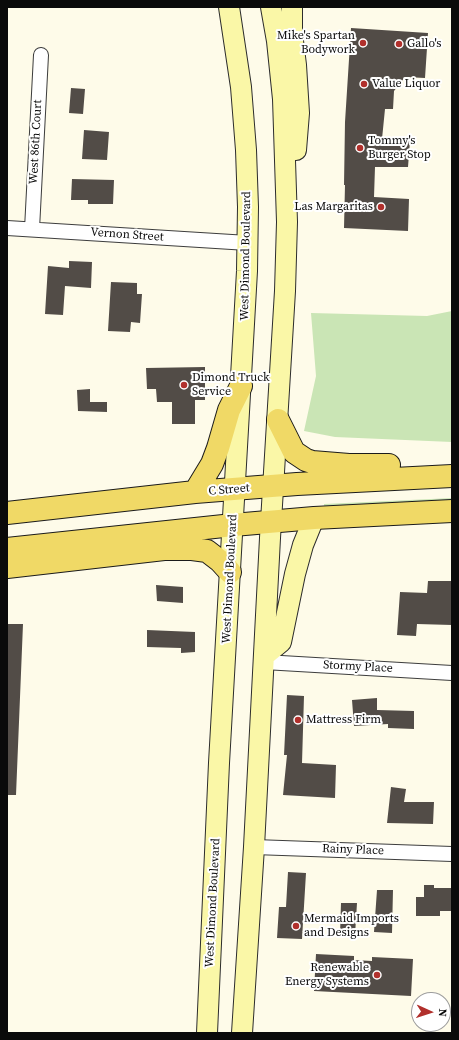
<!DOCTYPE html>
<style>
body{margin:0}
#map{position:relative;width:459px;height:1040px;overflow:hidden;background:#fefbe9;font-family:"Source Serif 4",serif}
canvas{display:block}
.frame{position:absolute;inset:0;border:8px solid #0a0a0a;pointer-events:none}
.north{position:absolute;left:411px;top:992px;width:40px;height:40px;box-sizing:border-box;background:#fff;border:1px solid #9d9d9d;border-radius:50%;rotate:93deg;font-size:11px;font-weight:700;line-height:16px;text-align:center;color:#0a0a0a}
.north::after{content:'';display:block;margin:auto;width:14px;height:18px;background:#b1302c;clip-path:polygon(50% 0,100% 100%,50% 72%,0 100%)}
</style>
<div id="map">
<canvas width="459" height="1040"></canvas>
<div class="frame"></div>
<div class="north">N</div>
</div>
<script>
const ctx = document.querySelector('canvas').getContext('2d');
ctx.lineJoin = 'round';
function paint(path, color) { ctx.fillStyle = color; ctx.fill(path, 'evenodd'); }
const shape = rows => new Path2D(rows.map(r => 'M' + r).join(''));
function trace(path, color, width, dash) { ctx.strokeStyle = color; ctx.lineWidth = width; ctx.lineCap = dash ? 'butt' : 'round'; ctx.setLineDash(dash || []); ctx.stroke(path); }
function drawText(font, color, halo, rows, align = 'center') {
  ctx.font = font + ' "Source Serif 4",serif'; ctx.lineWidth = 4; ctx.setLineDash([]); ctx.textBaseline = 'middle'; ctx.strokeStyle = halo; ctx.fillStyle = color; for (const [text, x, y, turn = 0] of rows) {
    ctx.save(); ctx.translate(x, y); ctx.rotate((+turn || 0) * Math.PI / 180); ctx.textAlign = isNaN(turn) ? turn : align; if (halo) ctx.strokeText(text, 0, 0); ctx.fillText(text, 0, 0); ctx.restore();
  }
}
const green = shape([
 [452,311,452,442,335,437,304,431,316,376,311,313,427,316],
 [452,498,452,501,324,508,324,504]
]);
const building = shape([
 [351,28,428,33,425,78,405,77,394,91,393,109,385,109,382,139,410,141,408,167,375,167,374,197,409,199,408,231,344,228,345,185,344,185,345,122],
 [71,88,85,89,83,114,69,113],
 [84,130,109,132,107,160,82,159],
 [72,179,114,180,113,204,88,204,88,200,71,200],
 [69,261,92,262,91,288,65,286,63,315,45,314,48,266,69,268],
 [111,282,137,283,137,294,142,294,140,323,131,322,130,332,108,331],
 [205,367,205,400,195,400,195,424,172,424,172,402,157,402,156,389,147,389,146,368],
 [90,389,90,406,90,402,107,402,107,412,78,411,77,390],
 [428,581,452,581,452,625,417,624,416,636,397,635,400,592,427,593],
 [156,585,183,587,183,603,157,601],
 [7,624,23,624,16,795,7,795],
 [147,630,195,632,195,652,181,653,181,648,147,647],
 [287,695,304,696,302,763,336,765,335,798,283,795,287,755,284,755],
 [377,698,377,710,414,711,414,729,388,728,388,724,354,726,352,700],
 [391,787,406,789,404,802,434,802,433,824,387,823],
 [288,872,306,873,302,939,277,938,279,907,286,907],
 [424,885,434,885,434,888,452,888,452,911,440,911,440,916,416,916,416,897,424,897],
 [377,890,393,890,392,933,374,932],
 [341,903,357,903,355,935,340,935],
 [316,954,354,956,354,960,372,961,372,957,413,959,411,996,314,991]
]);
const street = shape([
 [7,228,248,243],
 [32,229,41,55],
 [264,662,452,673],
 [254,847,452,854]
]);
const secondary = shape([
 [292,7,292,33,296,65,299,113,296,150],
 [264,656,281,642,295,574,303,545,314,518],
 [207,1033,219,763,247,271,248,207,246,150,241,87,229,7],
 [242,1033,254,847,270,538,285,291,287,222,283,99,277,41,271,7]
]);
const primary = shape([
 [278,420,294,452,306,460,312,462,349,465,389,465],
 [195,492,212,464,218,448,229,410,241,386],
 [7,513,195,492,297,484,452,476],
 [7,549,233,525,314,518,452,511],
 [7,567,164,549,192,549,207,551,220,561,230,572]
]);
const markers = [
 [363,43,4,"#b1302c"],
 [399,44,4,"#b1302c"],
 [364,84,4,"#b1302c"],
 [360,148,4,"#b1302c"],
 [381,207,4,"#b1302c"],
 [184,385,4,"#b1302c"],
 [298,720,4,"#b1302c"],
 [296,926,4,"#b1302c"],
 [377,975,4,"#b1302c"]
];
const poiNames = [
 ["Mike's Spartan",355,36,"right"],
 ["Bodywork",355,50,"right"],
 ["Gallo's",407,44],
 ["Value Liquor",372,84],
 ["Tommy's",368,141],
 ["Burger Stop",368,155],
 ["Las Margaritas",373,207,"right"],
 ["Dimond Truck",192,378],
 ["Service",192,392],
 ["Mattress Firm",306,720],
 ["Mermaid Imports",304,919],
 ["and Designs",304,933],
 ["Renewable",369,968,"right"],
 ["Energy Systems",369,982,"right"]
];
const streetNames = [
 ["West 86th Court",36,142,-87],
 ["Vernon Street",127,235,4],
 ["West Dimond Boulevard",246,256,-89],
 ["C Street",229,490,-5],
 ["West Dimond Boulevard",230,579,-87],
 ["Stormy Place",358,667,3],
 ["Rainy Place",353,850,2],
 ["West Dimond Boulevard",213,903,-87]
];
paint(green, '#cae5b5');
paint(building, '#524c47');
trace(street, '#3d3d3d', 16);
trace(secondary, '#2c2c2c', 22);
trace(primary, '#1b1b1b', 24);
trace(street, '#fff', 14);
trace(secondary, '#faf7a7', 20);
trace(primary, '#f0d966', 22);
for (const [x, y, r, color] of markers) { const dot = new Path2D(); dot.arc(x, y, r, 0, 2 * Math.PI); ctx.fillStyle = color; ctx.fill(dot); trace(dot, '#fff', 1.5); }
drawText('12px', '#0a0a0a', '#fff', poiNames, 'left');
drawText('12px', '#0a0a0a', '#fff', streetNames);
</script>
